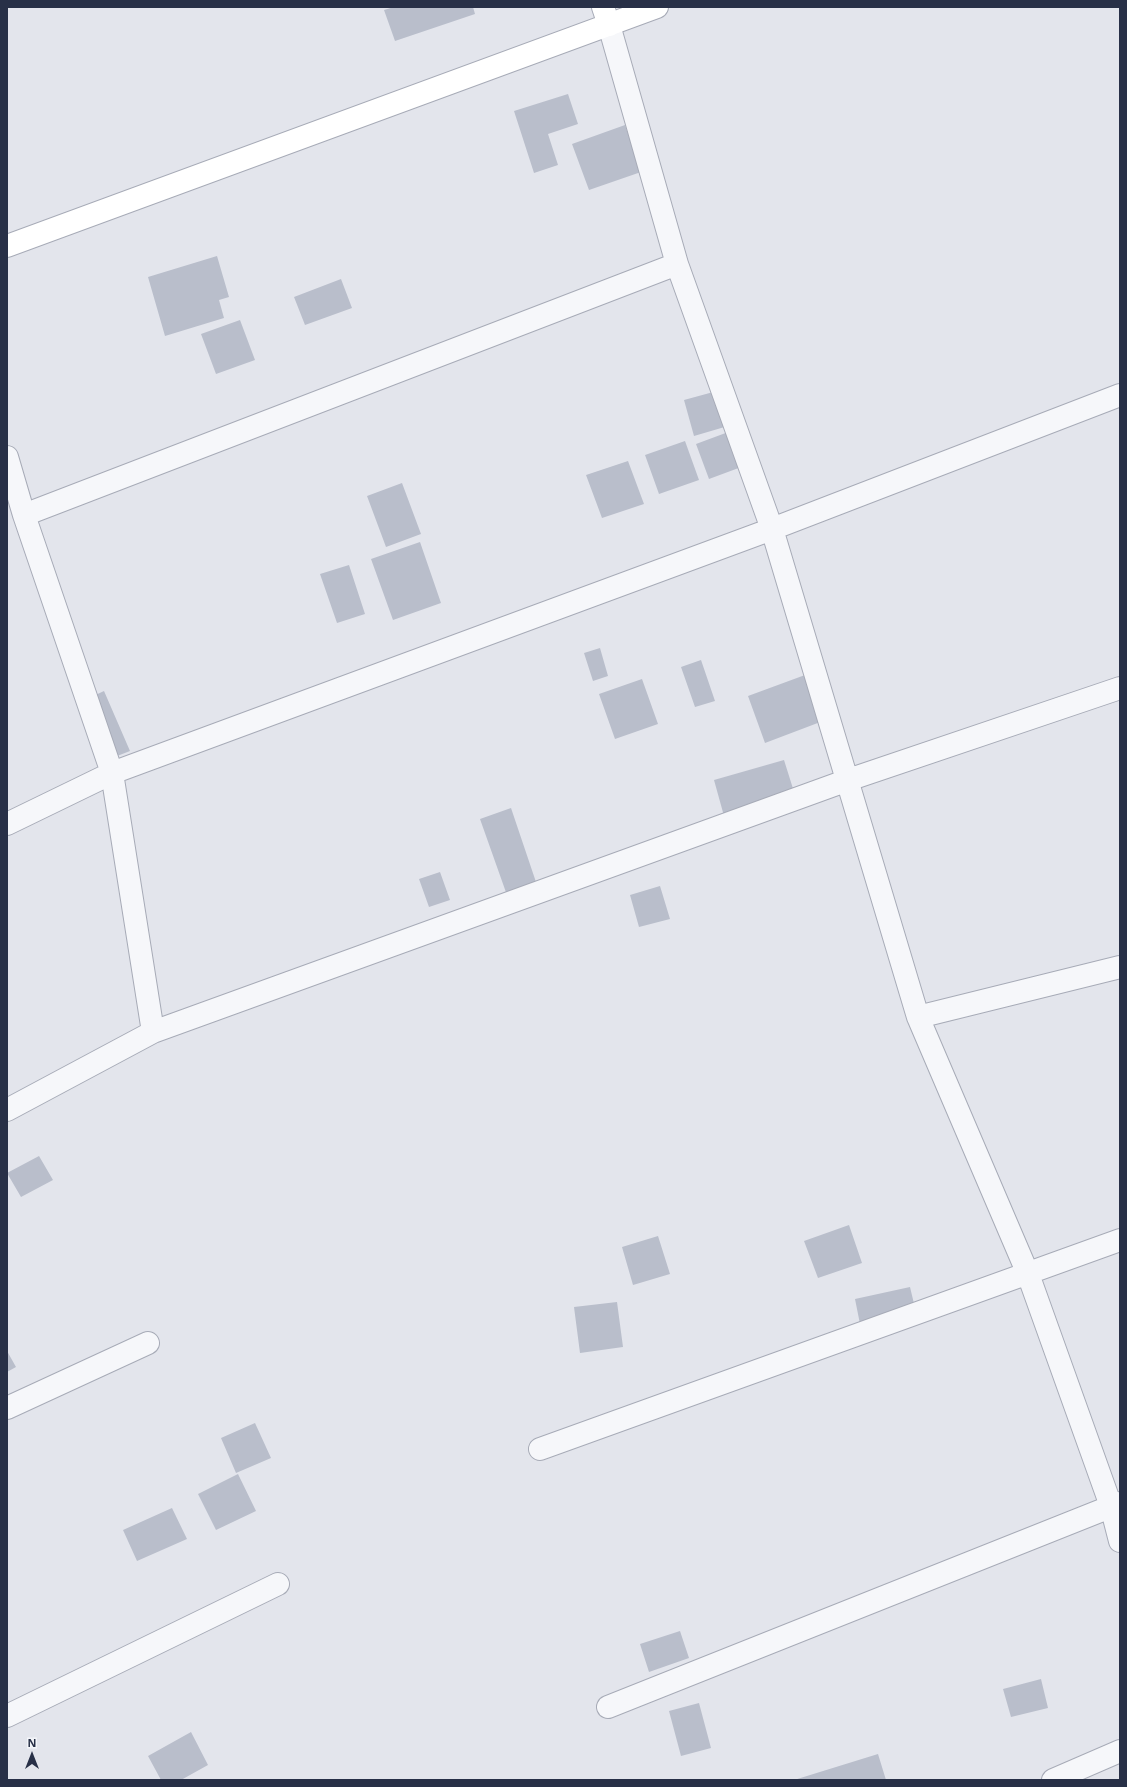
<!DOCTYPE html>
<style>
body{margin:0}
#map{position:relative;width:1127px;height:1787px;overflow:hidden;background:#e3e5ec;font-family:"Noto Sans",sans-serif}
canvas{display:block}
.frame{position:absolute;inset:0;border:8px solid #283047;pointer-events:none}
.north{position:absolute;left:12px;top:1735px;width:40px;height:40px;-webkit-text-stroke:3px #f3f5f9;paint-order:stroke;rotate:0deg;font-size:11px;font-weight:700;line-height:16px;text-align:center;color:#283047}
.north::after{content:'';display:block;margin:auto;width:14px;height:18px;background:#283047;clip-path:polygon(50% 0,100% 100%,50% 72%,0 100%)}
</style>
<div id="map">
<canvas width="1127" height="1787"></canvas>
<div class="frame"></div>
<div class="north">N</div>
</div>
<script>
const ctx = document.querySelector('canvas').getContext('2d');
ctx.lineJoin = 'round';
function paint(path, color) { ctx.fillStyle = color; ctx.fill(path, 'evenodd'); }
const shape = rows => new Path2D(rows.map(r => 'M' + r).join(''));
function trace(path, color, width, dash) { ctx.strokeStyle = color; ctx.lineWidth = width; ctx.lineCap = dash ? 'butt' : 'round'; ctx.setLineDash(dash || []); ctx.stroke(path); }
const building = shape([
 [394,7,473,7,475,14,395,41,384,10],
 [568,94,578,124,548,134,558,165,534,173,514,111],
 [625,125,641,172,589,190,572,144],
 [217,256,229,297,219,300,224,318,165,336,148,277],
 [341,279,352,308,305,325,294,297],
 [240,320,255,360,216,374,201,334],
 [717,391,728,426,694,436,684,400],
 [731,431,744,466,709,479,696,444],
 [685,441,699,480,659,494,645,455],
 [628,461,644,504,602,518,586,475],
 [402,483,421,534,386,547,367,496],
 [420,542,441,603,393,620,371,559],
 [349,565,365,614,337,623,320,574],
 [600,648,608,676,593,681,584,653],
 [701,660,715,701,695,707,681,667],
 [805,675,823,721,765,743,748,696],
 [642,679,658,724,615,739,599,694],
 [104,691,130,751,112,758,87,699],
 [784,760,795,795,724,816,714,780],
 [511,808,538,888,508,898,480,819],
 [440,872,450,900,429,907,419,879],
 [660,886,670,919,639,927,630,895],
 [39,1156,53,1180,21,1197,7,1173],
 [849,1225,862,1263,818,1278,804,1241],
 [658,1236,670,1274,633,1285,622,1247],
 [910,1287,916,1312,860,1324,855,1299],
 [617,1302,623,1347,580,1353,574,1307],
 [7,1351,16,1367,7,1372],
 [255,1423,271,1458,236,1473,221,1438],
 [238,1474,256,1511,216,1530,198,1494],
 [172,1508,187,1539,137,1561,123,1530],
 [680,1631,689,1658,649,1672,640,1644],
 [1041,1679,1048,1708,1011,1717,1003,1689],
 [699,1703,711,1748,681,1756,669,1711],
 [191,1732,208,1765,181,1780,161,1780,148,1756],
 [878,1754,886,1780,794,1780]
]);
const street = shape([
 [609,25,677,264,772,529,918,1017,1028,1274,1111,1506,1120,1541],
 [7,457,24,515,112,773,153,1032],
 [24,515,677,264],
 [7,824,112,773,772,529,1120,395],
 [918,1017,1120,967],
 [7,1110,153,1032,848,780,1120,688],
 [7,1408,148,1343],
 [540,1449,1120,1240],
 [608,1707,1120,1503],
 [7,1716,278,1584],
 [1053,1780,1120,1751]
]);
const secondary = shape([
 [603,7,609,25],
 [7,246,657,7]
]);
paint(building, '#b9becb');
trace(street, '#a7abb7', 24);
trace(secondary, '#a7abb7', 24);
trace(street, '#f6f7fa', 22);
trace(secondary, '#fff', 22);
</script>
